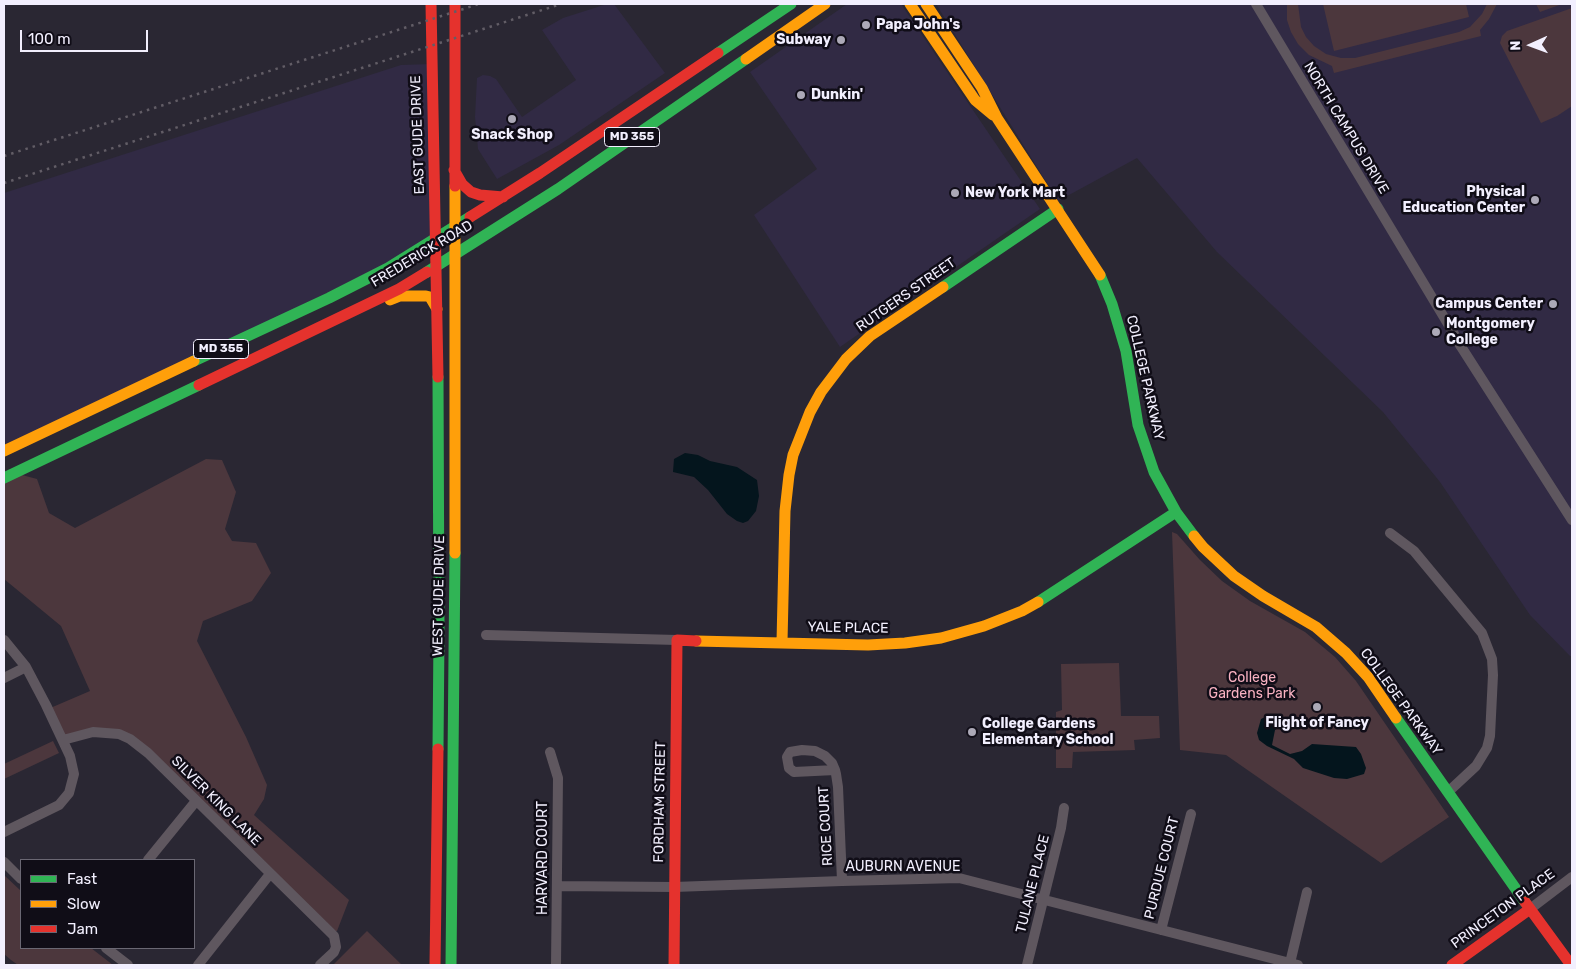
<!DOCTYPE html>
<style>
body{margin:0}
#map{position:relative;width:1576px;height:969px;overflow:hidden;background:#2a2733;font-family:Rubik,sans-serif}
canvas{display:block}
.frame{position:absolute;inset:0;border:5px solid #f2effe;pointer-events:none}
.legend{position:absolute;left:20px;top:859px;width:175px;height:90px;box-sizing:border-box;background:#100d17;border:1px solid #6a6773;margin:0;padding:6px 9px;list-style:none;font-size:15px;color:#f2effe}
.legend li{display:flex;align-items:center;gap:10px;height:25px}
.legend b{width:25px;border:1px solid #6a6773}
.north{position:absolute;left:1506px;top:20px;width:50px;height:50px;-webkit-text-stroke:4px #100d17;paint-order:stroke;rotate:268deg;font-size:14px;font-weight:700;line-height:20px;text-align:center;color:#f2effe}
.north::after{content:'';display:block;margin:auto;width:18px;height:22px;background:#f2effe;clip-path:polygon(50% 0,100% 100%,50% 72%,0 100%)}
.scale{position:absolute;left:20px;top:30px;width:128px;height:22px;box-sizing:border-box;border:2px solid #f2effe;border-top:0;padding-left:6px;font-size:15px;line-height:18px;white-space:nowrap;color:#f2effe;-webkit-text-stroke:4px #100d17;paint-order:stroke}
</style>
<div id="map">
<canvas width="1576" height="969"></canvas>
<div class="frame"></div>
<ul class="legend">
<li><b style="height:6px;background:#30b455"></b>Fast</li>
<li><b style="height:6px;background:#ff9f0a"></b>Slow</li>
<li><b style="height:6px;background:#e5322d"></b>Jam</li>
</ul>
<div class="north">N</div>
<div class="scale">100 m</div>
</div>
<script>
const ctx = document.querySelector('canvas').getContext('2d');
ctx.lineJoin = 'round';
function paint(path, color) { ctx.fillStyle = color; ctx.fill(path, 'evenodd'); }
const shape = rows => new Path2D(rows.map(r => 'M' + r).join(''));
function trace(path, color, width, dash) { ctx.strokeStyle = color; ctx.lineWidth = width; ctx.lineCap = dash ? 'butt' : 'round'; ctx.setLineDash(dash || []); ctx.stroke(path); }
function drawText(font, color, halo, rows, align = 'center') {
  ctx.font = font + ' Rubik,sans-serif'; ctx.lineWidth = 5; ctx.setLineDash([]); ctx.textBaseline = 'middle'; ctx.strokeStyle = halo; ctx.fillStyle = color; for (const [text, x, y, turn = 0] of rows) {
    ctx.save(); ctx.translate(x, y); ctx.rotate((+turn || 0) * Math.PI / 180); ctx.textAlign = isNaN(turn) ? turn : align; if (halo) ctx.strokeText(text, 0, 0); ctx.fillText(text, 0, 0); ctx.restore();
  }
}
const built = shape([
 [607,4,614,4,665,73,559,145,497,179,478,149,475,117,477,78,483,75,490,76,496,79,522,117,576,80,542,30,563,18],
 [847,4,901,4,1040,209,840,347,754,215,817,169,750,72],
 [936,4,1572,4,1572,656,1570,656,1530,615,1440,482,1383,412,1217,252,1137,158,1058,201],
 [431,64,435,240,4,451,4,193,401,65]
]);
const green = shape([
 [1287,4,1298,4,1301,27,1306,37,1314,46,1326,54,1341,58,1355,58,1459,32,1470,27,1482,14,1487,4,1497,4,1489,19,1480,30,1481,36,1334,73,1332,66,1309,55,1298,44,1291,32,1287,20],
 [1323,4,1466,4,1469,17,1334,51],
 [1536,4,1562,4,1540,12],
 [1572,8,1572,106,1557,116,1541,123,1500,43,1502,36,1507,31],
 [206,459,222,460,236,492,225,529,232,541,256,543,271,573,252,601,203,621,197,641,246,737,267,785,264,799,254,815,349,900,337,931,330,932,148,753,119,734,63,740,48,709,90,691,61,626,4,579,4,479,22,475,37,479,49,513,75,528],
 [1172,532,1177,534,1200,560,1222,581,1250,601,1305,632,1335,657,1356,681,1449,817,1381,863,1226,755,1180,750],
 [1119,663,1121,716,1159,716,1160,738,1134,740,1135,750,1073,752,1072,768,1056,768,1056,712,1062,710,1061,664],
 [53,741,59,753,4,779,4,764],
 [4,875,21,891,21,948,91,948,113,965,18,965,11,960,4,954],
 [367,931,402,965,333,965]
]);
const water = shape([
 [685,453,698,455,710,461,737,467,757,480,759,496,756,511,748,521,743,523,737,521,727,514,708,490,694,477,673,472,674,459],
 [1267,716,1281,721,1281,726,1275,730,1272,745,1290,754,1302,751,1312,744,1356,747,1361,754,1366,768,1364,774,1347,779,1334,778,1303,768,1294,759,1267,746,1259,740,1257,733,1261,719]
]);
const street = shape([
 [1256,4,1454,334,1460,345,1572,520],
 [1390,533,1414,551,1482,633,1492,659,1493,675,1490,736,1487,748,1476,766,1448,792],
 [486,635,677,640],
 [4,640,26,667,46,705,70,756,74,774,69,793,59,805,4,832],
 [4,678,26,667],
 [63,740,93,732,119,734,130,739,148,753,334,936,336,947,334,952,320,965],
 [550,752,558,778,556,965],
 [835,770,794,772,789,768,787,757,790,752,802,750,815,751,825,756,832,763,835,770,836,774,838,787,842,881],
 [148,860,196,801],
 [4,862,21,879],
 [557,886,674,887,842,881,959,878,1298,965],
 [1530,909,1572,877],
 [1161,930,1191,814],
 [106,948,128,965],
 [1290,963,1307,892],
 [198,965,270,874],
 [1027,965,1061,828,1064,808]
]);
const fast = shape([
 [718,53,791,4],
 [427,272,558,189,746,59],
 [1100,275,1112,304,1126,351,1138,425,1154,472,1176,512,1194,536],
 [943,287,1058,209],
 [194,361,329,298,388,268,470,217],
 [438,377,439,634,438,749],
 [4,478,199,385],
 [1038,602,1176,512],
 [1396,718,1525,902],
 [451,965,455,553]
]);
const slow = shape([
 [910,4,975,100,993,115],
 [926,4,982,88,997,118,1100,275],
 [746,59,825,4],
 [390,300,400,296,426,296,430,297,437,309],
 [4,451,194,361],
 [1194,536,1203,547,1234,576,1263,596,1316,627,1346,653,1368,677,1396,718],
 [455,553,455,186],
 [696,641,868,645,905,643,941,638,984,626,1022,611,1038,602],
 [782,642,785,511,789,475,793,455,810,412,821,392,846,359,870,336,943,287]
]);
const jam = shape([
 [431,4,438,377],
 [455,4,455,186],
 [454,170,462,184,471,192,480,195,503,197],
 [470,217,540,173,718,53],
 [199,385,399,289,427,272],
 [1525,902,1571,965],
 [435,965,438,749],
 [674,965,677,640,696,641],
 [1452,965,1530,909]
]);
const rail = shape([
 [4,156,479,4],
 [4,183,561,4]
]);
const markers = [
 [866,25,5,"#aca9b7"],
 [841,40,5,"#aca9b7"],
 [801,95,5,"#aca9b7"],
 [512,119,5,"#aca9b7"],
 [955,193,5,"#aca9b7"],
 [1535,200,5,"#aca9b7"],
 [1553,304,5,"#aca9b7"],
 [1436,332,5,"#aca9b7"],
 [1317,707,5,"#aca9b7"],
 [972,732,5,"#aca9b7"]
];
const shields = [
 [632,137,55],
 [221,349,55]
];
const shieldNames = [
 ["MD 355",632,137],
 ["MD 355",221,349]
];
const poiNames = [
 ["Papa John's",876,25],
 ["Subway",831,40,"right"],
 ["Dunkin'",811,95],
 ["Snack Shop",512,135,"center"],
 ["Physical",1525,192,"right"],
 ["Education Center",1525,208,"right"],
 ["New York Mart",965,193],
 ["Campus Center",1543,304,"right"],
 ["Montgomery",1446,324],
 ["College",1446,340],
 ["Flight of Fancy",1317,723,"center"],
 ["College Gardens",982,724],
 ["Elementary School",982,740]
];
const streetNames = [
 ["NORTH CAMPUS DRIVE",1346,128,59],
 ["EAST GUDE DRIVE",418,135,-92],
 ["FREDERICK ROAD",422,254,-31],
 ["RUTGERS STREET",906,295,-35],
 ["COLLEGE PARKWAY",1145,378,77],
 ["WEST GUDE DRIVE",439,596,-89],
 ["YALE PLACE",848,628,1],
 ["COLLEGE PARKWAY",1401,702,54],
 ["SILVER KING LANE",216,801,45],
 ["FORDHAM STREET",660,802,-89],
 ["RICE COURT",826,826,-93],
 ["HARVARD COURT",543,858,-90],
 ["AUBURN AVENUE",903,867],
 ["PURDUE COURT",1162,868,-76],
 ["TULANE PLACE",1033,884,-76],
 ["PRINCETON PLACE",1503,909,-36]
];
const parkNames = [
 ["College",1252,678],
 ["Gardens Park",1252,694]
];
paint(built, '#312a44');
paint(green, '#4c373d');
paint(water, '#04151d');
trace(street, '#5f575f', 10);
trace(fast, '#30b455', 11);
trace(slow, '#ff9f0a', 11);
trace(jam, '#e5322d', 11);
trace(rail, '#625d66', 2.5, [2.5, 5]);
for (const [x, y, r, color] of markers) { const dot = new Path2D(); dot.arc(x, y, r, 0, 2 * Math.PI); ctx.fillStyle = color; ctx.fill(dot); trace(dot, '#100d17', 2); }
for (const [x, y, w] of shields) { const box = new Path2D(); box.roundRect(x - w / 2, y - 9.5, w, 19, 4); ctx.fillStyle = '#100d17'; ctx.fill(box); trace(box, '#f2effe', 1); }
drawText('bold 12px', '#f2effe', null, shieldNames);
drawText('bold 14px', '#f2effe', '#100d17', poiNames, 'left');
drawText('14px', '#f2effe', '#100d17', streetNames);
drawText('14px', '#f8b1c1', '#100d17', parkNames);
</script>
